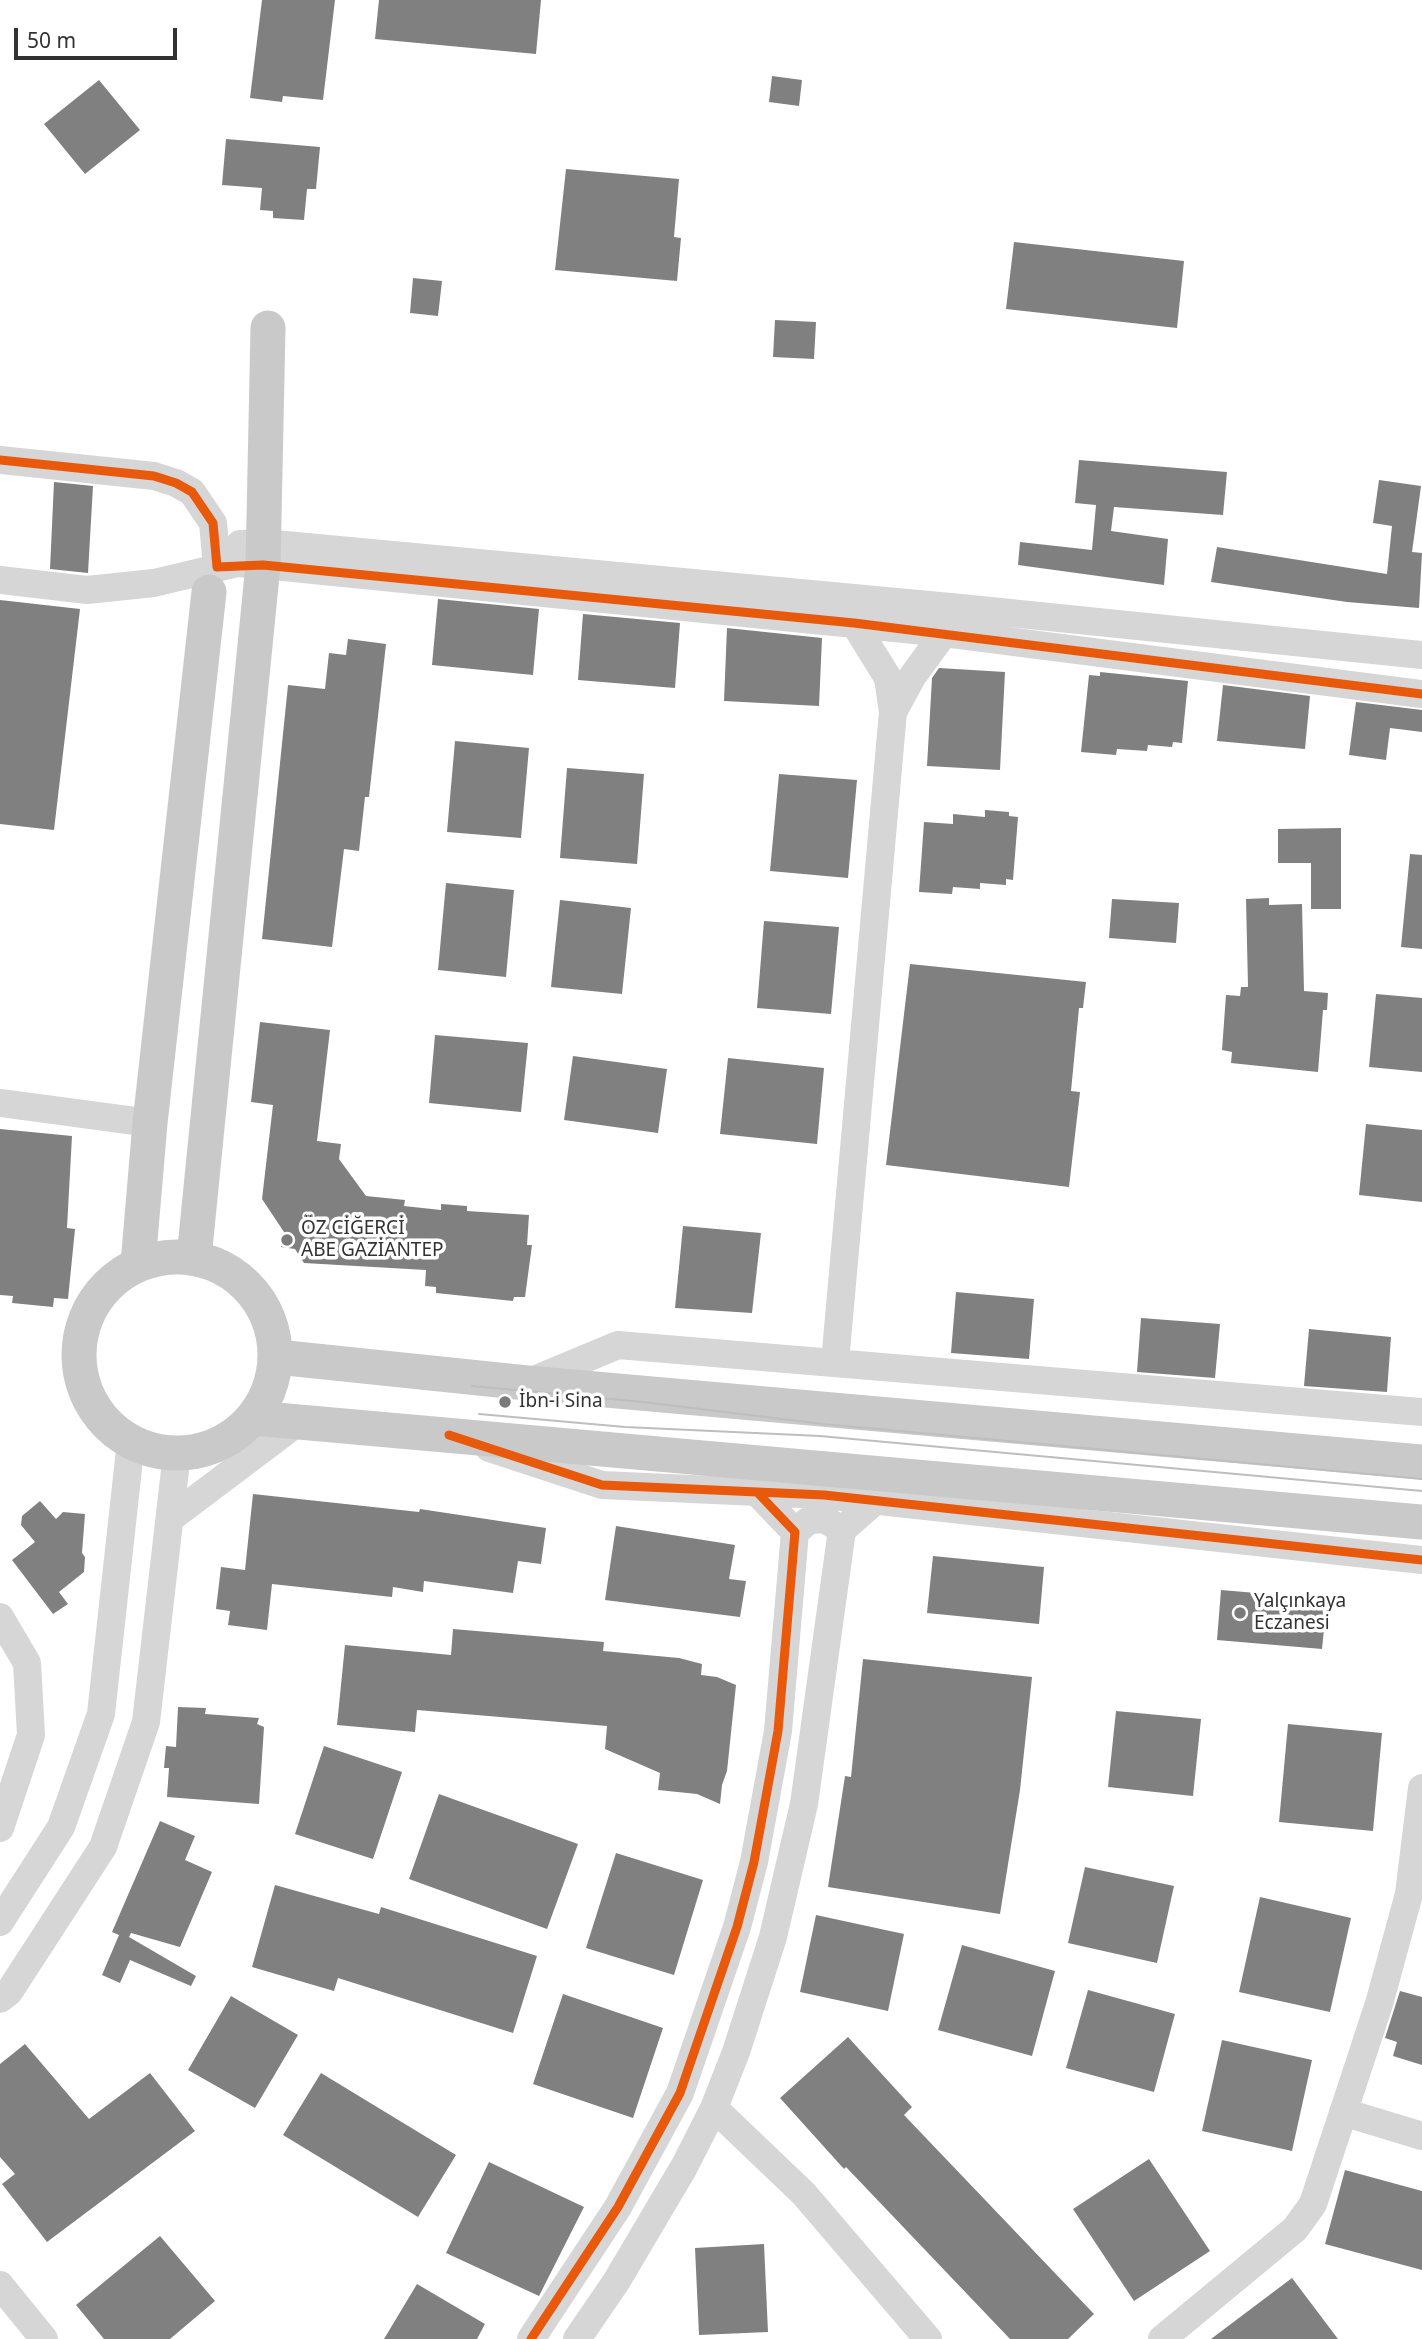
<!DOCTYPE html>
<meta charset="utf-8">
<style>
body{margin:0}
#map{position:relative;width:1422px;height:2339px;overflow:hidden;background:#fff;font-family:"Noto Sans",sans-serif}
canvas{display:block}
.scale{position:absolute;left:14px;top:28px;width:163px;height:32px;box-sizing:border-box;border:4px solid #323232;border-top:0;padding-left:9px;font-size:21px;line-height:24px;white-space:nowrap;color:#323232;-webkit-text-stroke:5px #fff;paint-order:stroke}
</style>
<div id="map">
<canvas width="1422" height="2339"></canvas>
<div class="scale">50 m</div>
</div>
<script>
const ctx = document.querySelector('canvas').getContext('2d');
ctx.lineJoin = 'round';
function paint(path, color) { ctx.fillStyle = color; ctx.fill(path, 'evenodd'); }
const shape = rows => new Path2D(rows.map(r => 'M' + r).join(''));
function trace(path, color, width, dash) { ctx.strokeStyle = color; ctx.lineWidth = width; ctx.lineCap = dash ? 'butt' : 'round'; ctx.setLineDash(dash || []); ctx.stroke(path); }
function drawText(font, color, halo, rows, align = 'center') {
  ctx.font = font + ' "Noto Sans",sans-serif'; ctx.lineWidth = 7; ctx.setLineDash([]); ctx.textBaseline = 'middle'; ctx.strokeStyle = halo; ctx.fillStyle = color; for (const [text, x, y, turn = 0] of rows) {
    ctx.save(); ctx.translate(x, y); ctx.rotate((+turn || 0) * Math.PI / 180); ctx.textAlign = isNaN(turn) ? turn : align; if (halo) ctx.strokeText(text, 0, 0); ctx.fillText(text, 0, 0); ctx.restore();
  }
}
const building = shape([
 [262,0,335,0,323,100,283,96,282,102,250,98],
 [379,0,541,0,536,54,375,39],
 [772,76,802,80,799,106,769,102],
 [99,80,140,130,85,174,44,124],
 [226,139,320,147,316,189,307,189,304,220,273,218,273,211,260,210,262,188,222,185],
 [566,169,679,179,674,237,681,238,677,281,555,270],
 [1014,242,1184,261,1177,328,1006,309],
 [413,278,442,281,438,316,410,313],
 [775,320,816,322,814,359,773,357],
 [1079,460,1227,472,1223,515,1114,507,1111,531,1168,539,1164,585,1018,565,1020,542,1092,550,1096,505,1075,503],
 [1379,480,1421,486,1412,552,1422,553,1419,608,1347,602,1211,582,1217,547,1387,574,1392,526,1373,523],
 [54,482,93,486,88,573,50,569],
 [438,599,539,609,533,675,432,665],
 [0,600,80,609,54,830,0,824],
 [583,614,680,623,675,688,578,680],
 [727,628,822,638,819,706,724,701],
 [348,639,386,644,369,797,365,797,359,851,344,849,332,947,262,939,288,685,325,689,329,653,346,655],
 [939,668,1005,672,1000,770,927,766,932,678],
 [1100,672,1188,681,1182,743,1173,742,1172,747,1148,745,1147,751,1117,749,1116,755,1081,752,1089,675,1100,676],
 [1223,685,1310,696,1305,749,1217,741],
 [1356,702,1422,710,1422,732,1390,728,1386,760,1349,755],
 [455,741,529,748,521,838,447,832],
 [567,768,644,774,637,864,560,858],
 [779,774,857,780,848,878,770,871],
 [985,810,1009,812,1009,816,1018,817,1013,880,1006,879,1006,885,980,883,980,889,953,887,952,894,919,892,924,822,953,824,953,814,985,817],
 [1341,828,1341,909,1311,909,1311,863,1278,863,1278,829],
 [1410,854,1422,855,1422,949,1401,947],
 [446,883,514,890,506,977,438,970],
 [1269,898,1269,905,1302,904,1304,991,1328,993,1327,1010,1323,1010,1318,1072,1231,1063,1232,1052,1222,1050,1226,995,1240,996,1241,987,1248,987,1246,899],
 [1112,899,1179,903,1176,943,1109,938],
 [560,900,631,908,622,994,551,987],
 [764,921,839,927,831,1014,757,1008],
 [910,964,1086,982,1083,1008,1079,1008,1071,1091,1080,1092,1069,1187,886,1165],
 [1376,994,1422,998,1422,1072,1369,1067],
 [260,1022,330,1030,317,1141,341,1144,339,1159,366,1196,405,1200,404,1206,441,1210,441,1204,467,1206,467,1211,529,1215,527,1245,532,1245,525,1297,514,1297,513,1301,436,1293,436,1287,425,1286,426,1270,304,1263,295,1249,281,1247,284,1232,262,1199,273,1105,251,1102],
 [435,1035,528,1043,521,1112,429,1103],
 [573,1056,667,1069,658,1133,564,1120],
 [728,1058,824,1068,817,1144,720,1134],
 [1366,1124,1422,1130,1422,1202,1359,1195],
 [0,1129,72,1136,67,1228,75,1229,68,1299,54,1298,53,1307,12,1303,13,1296,0,1295],
 [683,1226,761,1233,752,1313,675,1308],
 [956,1292,1034,1299,1029,1359,951,1353],
 [1141,1318,1220,1324,1215,1378,1137,1372],
 [1309,1329,1391,1337,1387,1392,1304,1386],
 [253,1494,419,1512,420,1509,546,1528,541,1564,518,1561,513,1593,424,1581,423,1592,393,1587,392,1597,272,1584,267,1630,228,1625,230,1611,216,1609,221,1567,245,1570],
 [40,1501,56,1519,63,1512,85,1514,82,1553,85,1557,84,1572,59,1592,68,1604,53,1614,12,1560,35,1542,21,1525,22,1516],
 [616,1526,735,1545,729,1579,746,1581,740,1617,605,1600],
 [933,1556,1044,1567,1039,1624,927,1613],
 [1221,1590,1327,1599,1322,1649,1217,1640],
 [453,1629,604,1642,603,1651,679,1658,702,1664,701,1675,717,1677,736,1685,727,1771,722,1785,720,1804,697,1794,658,1790,660,1773,605,1749,607,1726,417,1710,415,1732,337,1725,345,1645,451,1655],
 [863,1659,1032,1677,1020,1790,1000,1914,828,1887,845,1776,851,1777],
 [178,1707,206,1708,205,1714,259,1718,257,1724,264,1727,259,1804,167,1797,169,1768,164,1768,166,1746,176,1747],
 [1116,1711,1201,1719,1193,1796,1108,1787],
 [1288,1724,1382,1733,1373,1831,1279,1822],
 [324,1746,402,1772,373,1859,295,1834],
 [439,1794,578,1844,547,1929,409,1879],
 [160,1821,195,1836,185,1860,212,1872,180,1947,131,1933,129,1937,196,1976,191,1986,130,1960,120,1983,102,1975,119,1935,112,1932],
 [616,1853,703,1880,674,1975,586,1948],
 [1085,1867,1174,1886,1157,1963,1068,1943],
 [275,1885,379,1914,381,1907,537,1956,513,2033,338,1978,334,1991,252,1967],
 [1260,1897,1351,1918,1330,2012,1239,1992],
 [816,1915,904,1934,888,2011,800,1992],
 [962,1945,1055,1971,1032,2056,938,2030],
 [1088,1990,1175,2014,1154,2092,1066,2068],
 [1400,1991,1422,1997,1422,2065,1393,2056,1397,2042,1385,2038],
 [563,1994,663,2028,633,2118,533,2084],
 [231,1996,298,2035,255,2108,188,2070],
 [848,2037,912,2107,904,2115,1094,2314,1068,2339,1010,2339,846,2167,844,2169,780,2098],
 [1222,2040,1312,2060,1292,2151,1202,2131],
 [25,2044,89,2119,150,2073,195,2131,47,2242,2,2184,15,2174,0,2157,0,2064],
 [321,2073,456,2155,418,2217,283,2135],
 [1149,2159,1210,2251,1134,2301,1073,2209],
 [489,2162,584,2207,539,2296,446,2253],
 [1345,2170,1422,2191,1422,2270,1325,2244],
 [160,2236,215,2301,170,2339,104,2339,76,2305],
 [764,2244,768,2332,699,2335,695,2248],
 [1292,2278,1338,2339,1211,2339],
 [417,2284,485,2324,477,2339,384,2339]
]);
const minor = shape([
 [0,460,154,476,176,483,192,492,213,523,217,567],
 [216,569,240,544,264,543,961,608,1422,655],
 [0,580,87,590,154,583,238,563,263,565,944,633,1422,694],
 [893,712,912,677,944,633],
 [0,1103,150,1123],
 [835,1362,893,712,888,678,854,623],
 [527,1383,618,1345,1422,1412],
 [489,1448,602,1485,824,1495,1422,1560],
 [172,1517,298,1422],
 [795,1532,808,1521,817,1519,826,1520,842,1530],
 [0,1617,27,1663,31,1735,0,1828],
 [0,1922,61,1827,101,1714,131,1441],
 [0,1999,9,1992,103,1847,146,1722,177,1453],
 [714,2108,804,2194,928,2339],
 [1343,2112,1422,2136],
 [0,2285,44,2339],
 [531,2339,618,2207,680,2093,737,1927,754,1862,778,1731,795,1532,757,1492],
 [577,2339,616,2282,684,2167,714,2108,736,2052,773,1937,804,1804,842,1530,875,1501],
 [1162,2339,1295,2229,1313,2204,1379,2004,1409,1894,1422,1788]
]);
const major = shape([
 '79 1355a98 98 0 1 1 196 0a98 98 0 1 1-196 0Z',
 [194,1258,263,565,268,328],
 [138,1264,150,1123,209,592],
 [277,1357,527,1383,1422,1462],
 [254,1418,1422,1522]
]);
const tram = shape([
 [472,1386,643,1402,823,1424,1422,1479],
 [479,1414,625,1427,820,1436,1422,1491]
]);
const cycleway = shape([
 [0,460,154,476,176,483,192,492,213,523,217,567,263,565,854,623,1422,694],
 [449,1435,602,1485,824,1495,1422,1560],
 [531,2339,618,2207,680,2093,737,1927,754,1862,778,1731,795,1532,757,1492]
]);
const markers = [
 [287,1240,7,"#7a7a7a"],
 [505,1402,7,"#7a7a7a"],
 [1240,1613,7,"#7a7a7a"]
];
const poiNames = [
 ["ÖZ CİĞERCİ",301,1229],
 ["ABE GAZİANTEP",301,1251],
 ["İbn-i Sina",519,1402],
 ["Yalçınkaya",1254,1602],
 ["Eczanesi",1254,1624]
];
paint(building, '#808080');
trace(minor, '#d6d6d6', 28);
trace(major, '#c9c9c9', 35);
trace(tram, '#bebebe', 2);
trace(cycleway, '#e8590c', 9);
for (const [x, y, r, color] of markers) { const dot = new Path2D(); dot.arc(x, y, r, 0, 2 * Math.PI); ctx.fillStyle = color; ctx.fill(dot); trace(dot, '#fff', 2.5); }
drawText('19px', '#323232', '#fff', poiNames, 'left');
</script>
